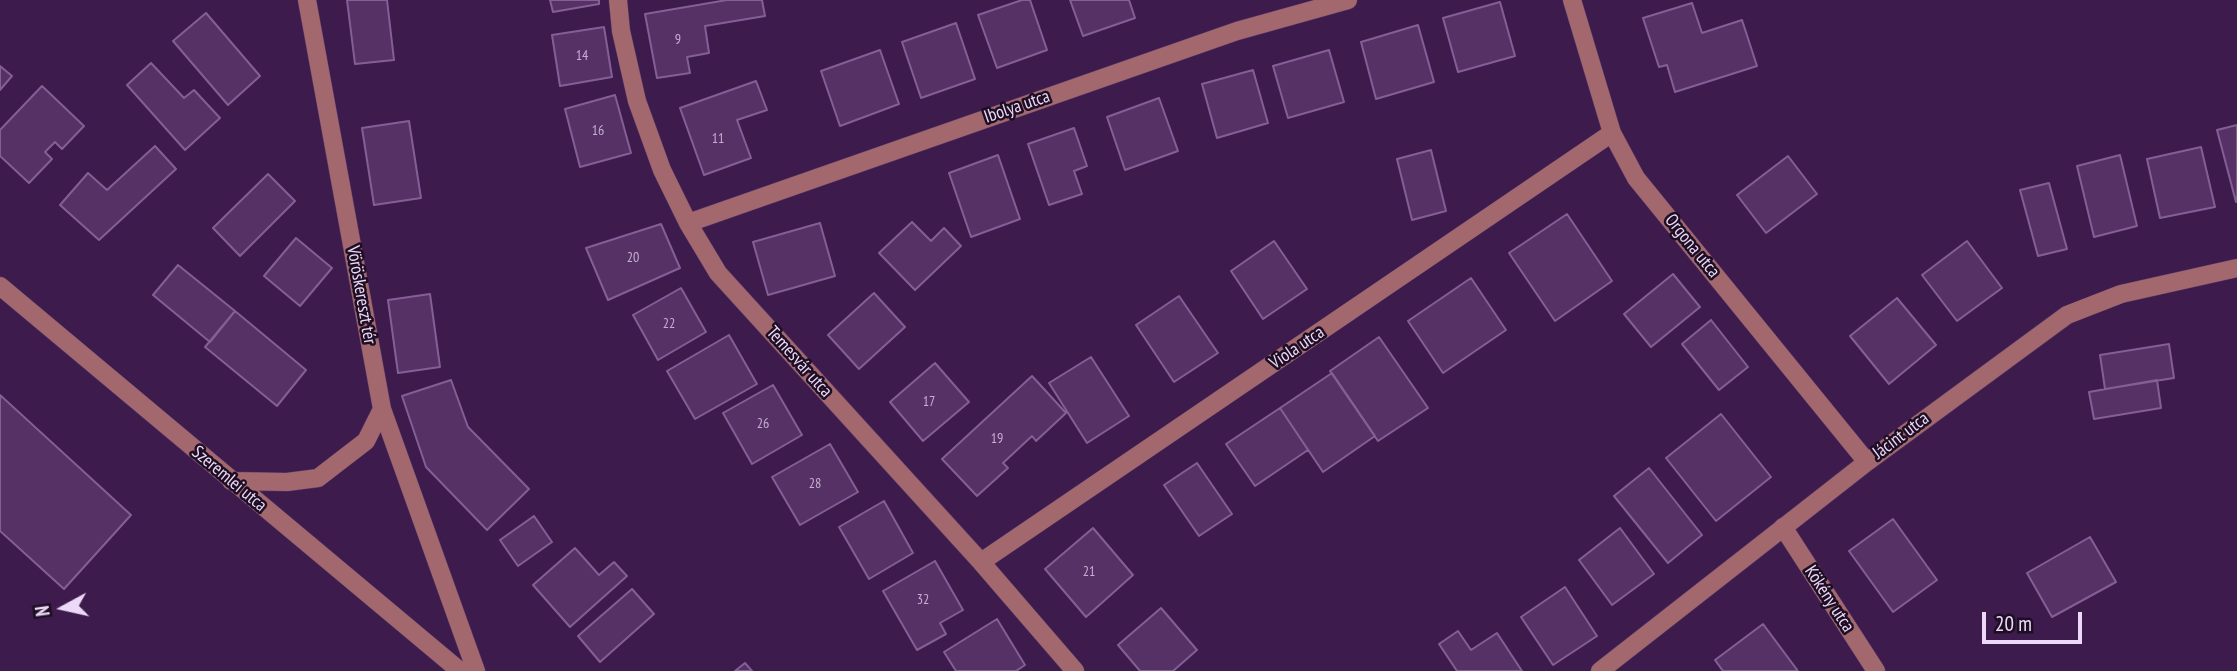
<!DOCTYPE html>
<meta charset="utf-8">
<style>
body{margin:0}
#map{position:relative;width:2237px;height:671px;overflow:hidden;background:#3d1b4d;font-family:"PT Sans Narrow",sans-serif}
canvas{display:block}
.north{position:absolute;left:28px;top:573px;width:70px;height:70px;-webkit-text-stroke:5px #1d0e24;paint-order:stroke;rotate:262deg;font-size:19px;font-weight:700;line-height:28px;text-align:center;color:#ecd8f7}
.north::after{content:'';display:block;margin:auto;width:24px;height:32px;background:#ecd8f7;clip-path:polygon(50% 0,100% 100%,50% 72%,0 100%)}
.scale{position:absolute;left:1982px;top:612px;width:100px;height:32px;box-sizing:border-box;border:4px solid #ecd8f7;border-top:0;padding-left:9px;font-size:21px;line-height:24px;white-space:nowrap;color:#ecd8f7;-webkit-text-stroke:5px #1d0e24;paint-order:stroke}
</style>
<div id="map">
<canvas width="2237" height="671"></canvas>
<div class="north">N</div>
<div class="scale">20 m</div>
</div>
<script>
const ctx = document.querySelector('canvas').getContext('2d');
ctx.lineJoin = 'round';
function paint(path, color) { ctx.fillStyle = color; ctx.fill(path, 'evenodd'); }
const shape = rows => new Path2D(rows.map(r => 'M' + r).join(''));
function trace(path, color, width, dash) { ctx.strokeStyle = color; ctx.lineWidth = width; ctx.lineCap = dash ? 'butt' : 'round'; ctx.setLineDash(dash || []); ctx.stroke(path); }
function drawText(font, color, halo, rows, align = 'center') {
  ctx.font = font + ' "PT Sans Narrow",sans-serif'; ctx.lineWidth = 5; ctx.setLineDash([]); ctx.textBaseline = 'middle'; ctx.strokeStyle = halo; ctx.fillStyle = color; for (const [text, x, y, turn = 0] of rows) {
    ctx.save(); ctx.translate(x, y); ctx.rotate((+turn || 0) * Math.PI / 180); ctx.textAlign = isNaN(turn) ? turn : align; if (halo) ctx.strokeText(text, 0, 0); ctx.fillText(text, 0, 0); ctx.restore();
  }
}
const building = shape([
 [347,0,387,0,394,60,355,64,347,0],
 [550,0,599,0,599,4,553,12,550,0],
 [727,0,762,0,765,16,705,26,709,53,687,57,690,73,657,78,645,14,727,0],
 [1022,0,1030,0,1047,50,997,68,978,15,1022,0],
 [1070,0,1129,0,1135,18,1083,36,1070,0],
 [1500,2,1515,56,1458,72,1443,18,1500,2],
 [1692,3,1702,33,1742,20,1757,66,1675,92,1667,65,1659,67,1643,18,1692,3],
 [206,13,260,76,228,105,173,41,206,13],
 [956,23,975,79,921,98,902,42,956,23],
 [1418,25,1434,82,1376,99,1361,42,1418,25],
 [604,27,612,77,560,86,552,35,604,27],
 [880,50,899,104,840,126,821,71,880,50],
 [1329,50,1344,102,1288,118,1273,66,1329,50],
 [151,63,184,98,194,90,220,118,185,150,127,85,151,63],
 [0,66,12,76,0,90,0,66],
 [1253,70,1268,123,1217,138,1202,84,1253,70],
 [756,81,767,110,737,120,751,158,704,175,680,108,756,81],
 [42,86,84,126,62,149,55,142,45,152,52,159,29,183,0,156,0,130,42,86],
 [615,95,631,153,580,167,565,109,615,95],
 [1159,98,1178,151,1125,170,1107,117,1159,98],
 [409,121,421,198,374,205,362,128,409,121],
 [2237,125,2237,202,2236,202,2217,130,2237,125],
 [1074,128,1087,166,1074,171,1082,194,1049,205,1028,144,1074,128],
 [155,146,176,169,99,240,60,205,88,173,107,190,155,146],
 [2201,147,2215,207,2160,218,2147,159,2201,147],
 [1431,150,1446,211,1412,220,1397,159,1431,150],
 [998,155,1020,219,971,237,949,173,998,155],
 [2120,155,2137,226,2094,237,2077,166,2120,155],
 [1788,156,1817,194,1766,233,1737,195,1788,156],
 [268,174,295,201,240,256,213,228,268,174],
 [2049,183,2067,249,2038,256,2020,190,2049,183],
 [1567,214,1612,281,1555,321,1509,253,1567,214],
 [912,222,931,241,944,228,961,246,915,290,879,253,912,222],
 [820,223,835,276,768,295,753,242,820,223],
 [661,224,680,268,608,300,586,248,661,224],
 [296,238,332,268,300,306,264,276,296,238],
 [1274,241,1307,289,1263,319,1231,271,1274,241],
 [1967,241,2002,288,1957,321,1922,275,1967,241],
 [178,265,235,311,210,342,153,295,178,265],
 [1673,274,1700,307,1651,347,1624,314,1673,274],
 [1471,278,1506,330,1443,373,1408,321,1471,278],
 [681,288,706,332,658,360,633,315,681,288],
 [874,293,905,327,859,369,828,335,874,293],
 [430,294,440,367,398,373,388,300,430,294],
 [1179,296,1218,353,1174,382,1136,325,1179,296],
 [1897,298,1936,345,1889,384,1850,336,1897,298],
 [235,311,306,370,277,406,205,347,235,311],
 [1711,320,1748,367,1719,390,1682,344,1711,320],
 [729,335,757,384,695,419,667,371,729,335],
 [1379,337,1428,408,1378,441,1330,371,1379,337],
 [2169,344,2174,378,2105,389,2100,355,2169,344],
 [1091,357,1129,416,1087,443,1049,383,1091,357],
 [935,363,969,402,923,441,890,402,935,363],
 [1332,373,1375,436,1323,472,1280,408,1332,373],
 [1032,376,1066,413,1036,441,1032,436,1003,463,1008,468,977,496,942,459,1032,376],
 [451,380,468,427,529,489,487,530,426,467,402,396,451,380],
 [2157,380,2161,408,2094,419,2089,392,2157,380],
 [773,385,802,435,752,464,723,413,773,385],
 [0,395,131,515,64,589,0,531,0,395],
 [1280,408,1308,450,1255,486,1226,444,1280,408],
 [1721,414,1771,477,1716,521,1666,458,1721,414],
 [830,444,858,492,800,525,772,477,830,444],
 [1197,463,1232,514,1199,536,1164,485,1197,463],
 [1649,468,1702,535,1668,563,1614,496,1649,468],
 [884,501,913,553,869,579,839,527,884,501],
 [534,516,552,542,518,566,500,540,534,516],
 [1893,519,1937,580,1893,612,1849,551,1893,519],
 [1093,528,1133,575,1086,617,1045,569,1093,528],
 [1620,528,1654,574,1612,605,1579,560,1620,528],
 [2090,537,2116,582,2052,617,2027,573,2090,537],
 [575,548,599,575,614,562,627,576,570,627,533,585,575,548],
 [935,561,963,610,940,623,946,634,917,650,883,591,935,561],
 [1565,587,1597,636,1553,665,1521,617,1565,587],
 [632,589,654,614,600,662,578,636,632,589],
 [1161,608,1197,650,1173,671,1140,671,1118,645,1161,608],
 [997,619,1025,665,1016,671,956,671,944,652,997,619],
 [1763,624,1798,671,1723,671,1715,660,1763,624],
 [1458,631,1471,650,1497,633,1522,671,1457,671,1439,644,1458,631],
 [745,663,752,671,735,671,745,663]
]);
const minor = shape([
 [618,0,621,31,637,101,662,170,688,223,718,273,981,562,1075,671],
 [1572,0,1612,133,1636,178,1867,462],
 [688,223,1237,31,1348,0],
 [0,286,460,671],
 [382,409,476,671],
 [231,481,287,482,318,478,366,441,382,409,307,0],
 [1783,527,1876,671],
 [981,562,1612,133],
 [1600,671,1867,462,2067,315,2121,294,2237,268]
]);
const numberNames = [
 ["9",678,40],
 ["14",582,56],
 ["16",598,131],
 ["11",718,139],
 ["20",633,258],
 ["22",669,324],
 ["17",929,402],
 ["26",763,424],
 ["19",997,439],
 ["28",815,484],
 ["21",1089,572],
 ["32",923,600]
];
const streetNames = [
 ["Ibolya utca",1017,107,-19],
 ["Orgona utca",1692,246,51],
 ["Vöröskereszt tér",361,295,80],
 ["Viola utca",1297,348,-34],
 ["Temesvár utca",799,362,48],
 ["Jácint utca",1901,436,-37],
 ["Szeremlei utca",229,479,40],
 ["Kökény utca",1829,599,57]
];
paint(building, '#553165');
trace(building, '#845f96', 2);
trace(minor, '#593968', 19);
trace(minor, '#a2686d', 18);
drawText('14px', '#c6aed2', null, numberNames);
drawText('18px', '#ecd8f7', '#1d0e24', streetNames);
</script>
